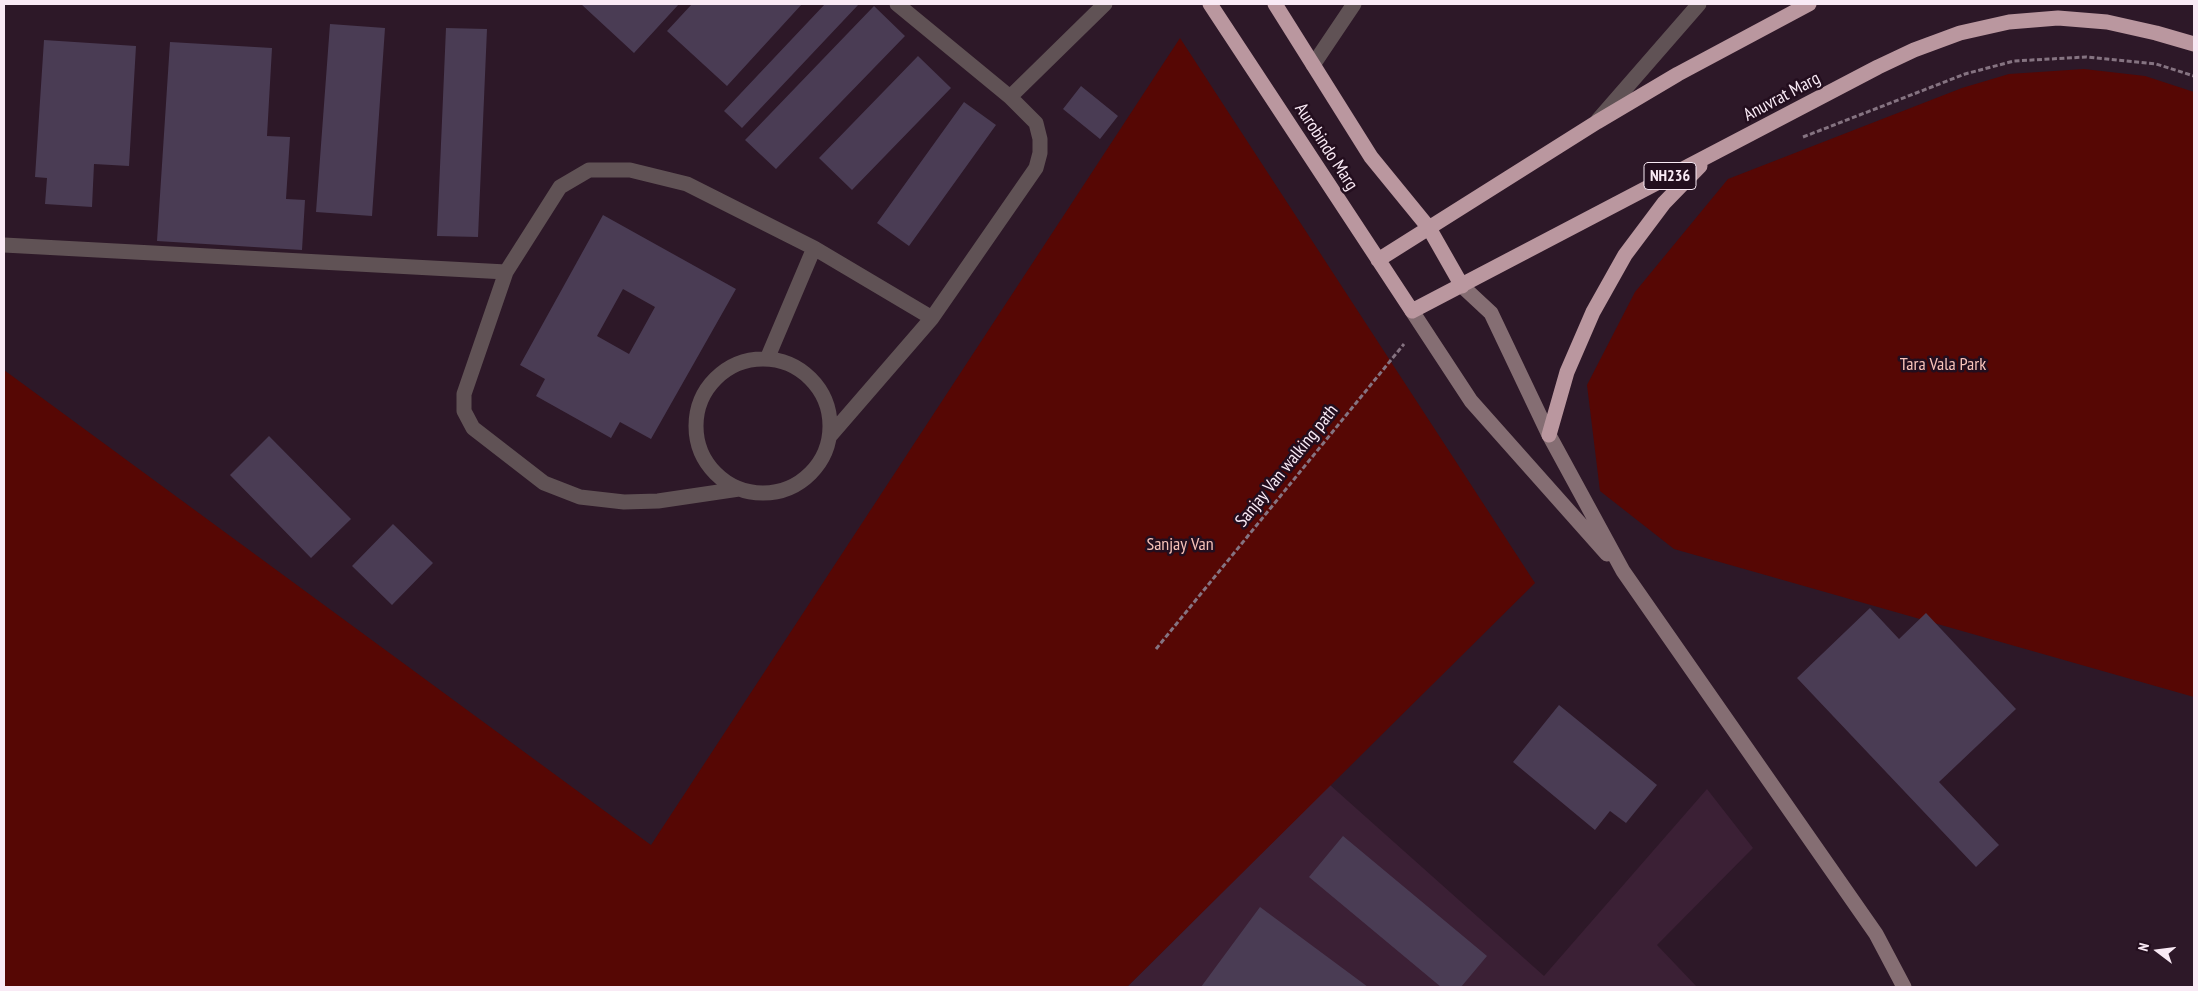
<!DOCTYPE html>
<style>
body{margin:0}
#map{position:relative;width:2198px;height:991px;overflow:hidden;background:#2d1828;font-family:"PT Sans Narrow",sans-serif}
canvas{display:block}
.frame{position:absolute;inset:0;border:5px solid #f9eaf5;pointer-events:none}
.north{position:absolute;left:2133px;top:926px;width:50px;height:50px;-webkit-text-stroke:4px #230e1e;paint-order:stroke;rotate:285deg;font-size:14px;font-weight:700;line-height:20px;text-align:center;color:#f9eaf5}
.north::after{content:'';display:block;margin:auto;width:18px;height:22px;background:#f9eaf5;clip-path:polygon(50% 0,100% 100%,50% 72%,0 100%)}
</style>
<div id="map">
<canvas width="2198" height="991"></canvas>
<div class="frame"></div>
<div class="north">N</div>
</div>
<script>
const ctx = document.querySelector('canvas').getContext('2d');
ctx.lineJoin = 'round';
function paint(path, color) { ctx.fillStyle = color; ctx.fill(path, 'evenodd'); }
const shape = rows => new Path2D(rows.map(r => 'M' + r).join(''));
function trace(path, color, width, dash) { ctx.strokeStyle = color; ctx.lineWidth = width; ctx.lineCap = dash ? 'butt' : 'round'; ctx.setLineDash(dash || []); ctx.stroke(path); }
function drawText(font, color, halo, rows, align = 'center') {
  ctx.font = font + ' "PT Sans Narrow",sans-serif'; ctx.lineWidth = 5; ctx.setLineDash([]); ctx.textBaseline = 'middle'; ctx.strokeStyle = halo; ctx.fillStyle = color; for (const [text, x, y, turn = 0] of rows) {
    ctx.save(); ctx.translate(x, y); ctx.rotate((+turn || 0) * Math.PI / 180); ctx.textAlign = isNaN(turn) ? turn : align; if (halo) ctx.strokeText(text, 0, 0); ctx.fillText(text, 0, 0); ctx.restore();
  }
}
const built = shape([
 [1330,785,1544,976,1707,789,1753,848,1657,945,1697,987,1127,987]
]);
const green = shape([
 [1180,38,1535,583,1127,987,4,987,4,370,651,845],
 [2084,69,2145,76,2194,92,2194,697,1674,549,1600,491,1587,385,1635,292,1728,179,1962,88,2009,74]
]);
const building = shape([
 [581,4,679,4,634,53],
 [692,4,802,4,727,86,667,31],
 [825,4,859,4,742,128,724,111],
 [874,6,905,36,776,169,745,140],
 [330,24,385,28,372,216,316,212],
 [446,28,487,29,478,237,437,236],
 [44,40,136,46,129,166,94,164,92,207,45,204,47,178,35,177],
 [170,42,272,48,267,136,290,137,286,199,305,200,302,250,157,241],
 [918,56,951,88,852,190,819,158],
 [1081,86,1118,116,1100,139,1063,109],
 [964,102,996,125,909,246,877,223],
 [603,215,736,289,651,439,620,422,611,438,536,396,545,379,520,365],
 [623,289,655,307,629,354,597,336],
 [269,436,351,519,311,558,230,475],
 [393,524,433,563,392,605,352,566],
 [1870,608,1899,639,1926,613,2016,709,1939,782,1999,845,1976,867,1797,678],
 [1559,705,1657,785,1626,823,1610,811,1595,830,1513,762],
 [1343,836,1487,956,1461,987,1441,987,1309,877],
 [1260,907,1368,987,1201,987]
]);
const path = shape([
 [1803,137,1965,74,2014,61,2086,57,2156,64,2194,76],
 [1156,649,1404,344]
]);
const lane = shape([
 [897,4,1010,97,1105,4],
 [1313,65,1354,4],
 [4,245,506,272,464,394,464,411,473,428,544,483,580,497,624,502,658,501,739,489],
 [506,272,560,187,589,170,630,170,687,184,814,248],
 [767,359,814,248,932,318,1036,168,1040,153,1040,139,1036,123,1010,97],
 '696 426a67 67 0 1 1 134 0a67 67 0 1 1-134 0Z',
 [829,437,932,318]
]);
const street = shape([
 [1598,120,1699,4]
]);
const secondary = shape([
 [1462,286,1491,313,1549,435,1623,571,1876,934,1904,987],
 [1412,311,1471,401,1607,554]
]);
const highway = shape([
 [1210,4,1412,311,1878,67,1914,50,1960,33,2009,22,2058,18,2107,22,2156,33,2194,44],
 [1275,4,1371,157,1429,228,1462,286],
 [1378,260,1597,122,1678,74,1809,4],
 [1549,435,1567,372,1593,312,1625,255,1664,203,1700,166]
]);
const shields = [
 [1670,176,52]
];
const shieldNames = [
 ["NH236",1670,176]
];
const streetNames = [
 ["Anuvrat Marg",1782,97,-28],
 ["Aurobindo Marg",1326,147,57],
 ["Sanjay Van walking path",1287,466,-51]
];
const parkNames = [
 ["Tara Vala Park",1943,365],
 ["Sanjay Van",1180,545]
];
paint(built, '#3b2035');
paint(green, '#560704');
paint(building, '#4a3c54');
trace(path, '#857381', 3, [5, 2.5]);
trace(lane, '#605255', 15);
trace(street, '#605255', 15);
trace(secondary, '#856e73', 15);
trace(highway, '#ba979f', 15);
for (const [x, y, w] of shields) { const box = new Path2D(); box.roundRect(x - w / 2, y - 13.5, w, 27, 4); ctx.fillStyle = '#230e1e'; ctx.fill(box); trace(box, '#f9eaf5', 1); }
drawText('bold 16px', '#f9eaf5', null, shieldNames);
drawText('18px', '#f9eaf5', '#230e1e', streetNames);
drawText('18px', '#f7c2b9', '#230e1e', parkNames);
</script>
